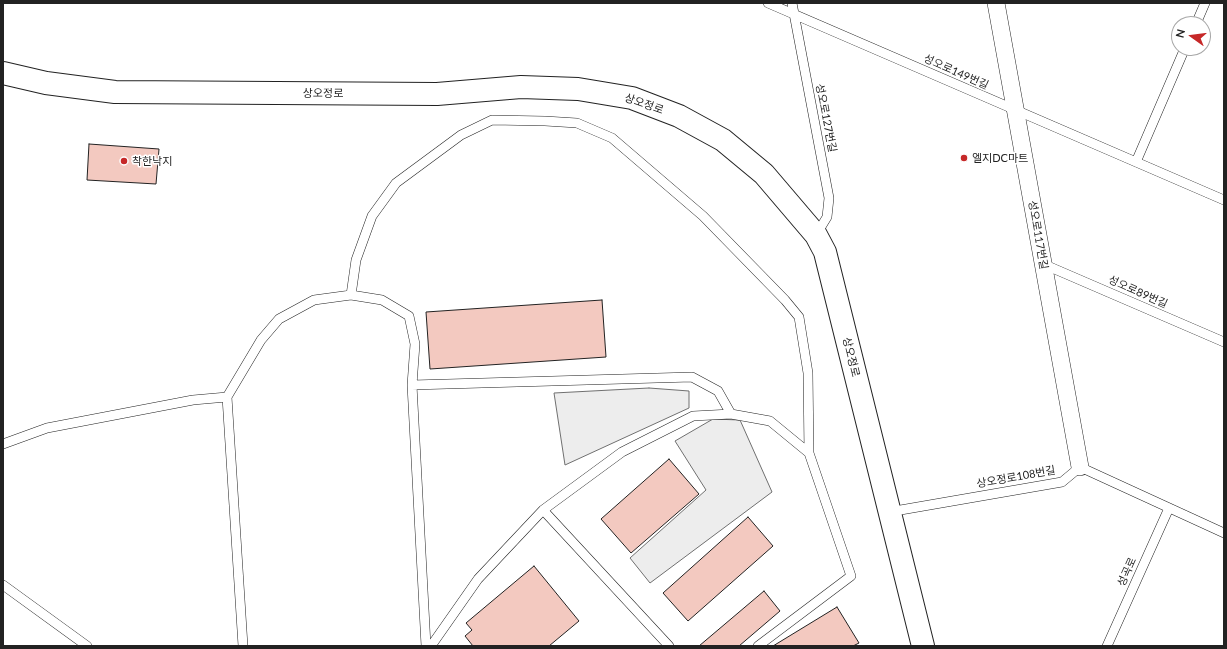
<!DOCTYPE html>
<meta charset="utf-8">
<style>
body{margin:0}
#map{position:relative;width:1227px;height:649px;overflow:hidden;background:#fff;font-family:Lato,sans-serif}
canvas{display:block}
.frame{position:absolute;inset:0;border:4px solid #222;pointer-events:none}
.north{position:absolute;left:1171px;top:16px;width:40px;height:40px;box-sizing:border-box;background:#fff;border:1px solid #a7a7a7;border-radius:50%;rotate:284deg;font-size:11px;font-weight:700;line-height:16px;text-align:center;color:#222}
.north::after{content:'';display:block;margin:auto;width:14px;height:18px;background:#c62828;clip-path:polygon(50% 0,100% 100%,50% 72%,0 100%)}
</style>
<div id="map">
<canvas width="1227" height="649"></canvas>
<div class="frame"></div>
<div class="north">N</div>
</div>
<script>
const ctx = document.querySelector('canvas').getContext('2d');
ctx.lineJoin = 'round';
function paint(path, color) { ctx.fillStyle = color; ctx.fill(path, 'evenodd'); }
const shape = rows => new Path2D(rows.map(r => 'M' + r).join(''));
function trace(path, color, width, dash) { ctx.strokeStyle = color; ctx.lineWidth = width; ctx.lineCap = dash ? 'butt' : 'round'; ctx.setLineDash(dash || []); ctx.stroke(path); }
function drawText(font, color, halo, rows, align = 'center') {
  ctx.font = font + ' Lato,"Noto Sans KR",sans-serif'; ctx.lineWidth = 3; ctx.setLineDash([]); ctx.textBaseline = 'middle'; ctx.strokeStyle = halo; ctx.fillStyle = color; for (const [text, x, y, turn = 0] of rows) {
    ctx.save(); ctx.translate(x, y); ctx.rotate((+turn || 0) * Math.PI / 180); ctx.textAlign = isNaN(turn) ? turn : align; if (halo) ctx.strokeText(text, 0, 0); ctx.fillText(text, 0, 0); ctx.restore();
  }
}
const parking = shape([
 [649,388,689,391,689,408,565,465,554,393,649,388],
 [713,419,740,420,772,492,650,583,630,558,706,490,675,441,713,419]
]);
const building = shape([
 [89,144,159,149,156,184,87,180,89,144],
 [602,300,606,357,430,369,426,312,602,300],
 [669,459,699,494,631,553,601,519,669,459],
 [748,517,773,546,688,621,663,593,748,517],
 [534,566,579,621,549,646,473,646,465,636,472,630,466,623,534,566],
 [764,591,780,611,739,646,699,646,764,591],
 [837,607,859,643,853,646,773,646,837,607]
]);
const lane = shape([
 [768,3,1224,200],
 [792,3,829,198,827,217,816,235],
 [1196,24,1205,3],
 [1136,162,1185,48],
 [1043,264,1224,342],
 [351,295,356,260,372,216,396,183,461,135,492,120,545,121,577,123,612,138,703,216,785,300,799,317,808,373,809,453],
 [412,385,692,377,718,391,731,414],
 [3,444,47,428,193,400,227,397],
 [543,510,669,646],
 [889,512,1062,482,1080,467,1224,533],
 [3,585,87,646],
 [243,646,227,397,261,340,279,319,314,300,351,295,382,300,409,316,415,344,412,385,426,646],
 [431,646,478,579,543,510,622,452,693,416,731,414,770,421,809,453,851,576,758,646],
 [1107,646,1169,508]
]);
const street = shape([
 [996,3,1080,467]
]);
const secondary = shape([
 [3,73,46,83,115,92,437,94,521,87,578,89,632,98,679,116,723,140,764,174,816,235,825,252,923,646]
]);
const markers = [
 [964,158,4,"#c62828"],
 [124,161,4,"#c62828"]
];
const streetNames = [
 ["성오로149번길",956,72,24],
 ["상오정로",323,93],
 ["상오정로",644,104,19],
 ["성오로127번길",826,118,79],
 ["성오로117번길",1038,235,80],
 ["성오로89번길",1138,292,24],
 ["상오정로",851,357,76],
 ["상오정로108번길",1016,477,-10],
 ["성곡로",1127,572,-66]
];
const poiNames = [
 ["엘지DC마트",972,158],
 ["착한낙지",132,161]
];
paint(parking, '#ededed');
trace(parking, '#6f6f6f', 1);
paint(building, '#f3c9c0');
trace(building, '#222', 1);
trace(lane, '#222', 10);
trace(street, '#222', 18);
trace(secondary, '#222', 24);
trace(lane, '#fff', 9);
trace(street, '#fff', 17);
trace(secondary, '#fff', 22);
for (const [x, y, r, color] of markers) { const dot = new Path2D(); dot.arc(x, y, r, 0, 2 * Math.PI); ctx.fillStyle = color; ctx.fill(dot); trace(dot, '#fff', 1.5); }
drawText('11px', '#222', '#fff', streetNames);
drawText('11px', '#222', '#fff', poiNames, 'left');
</script>
